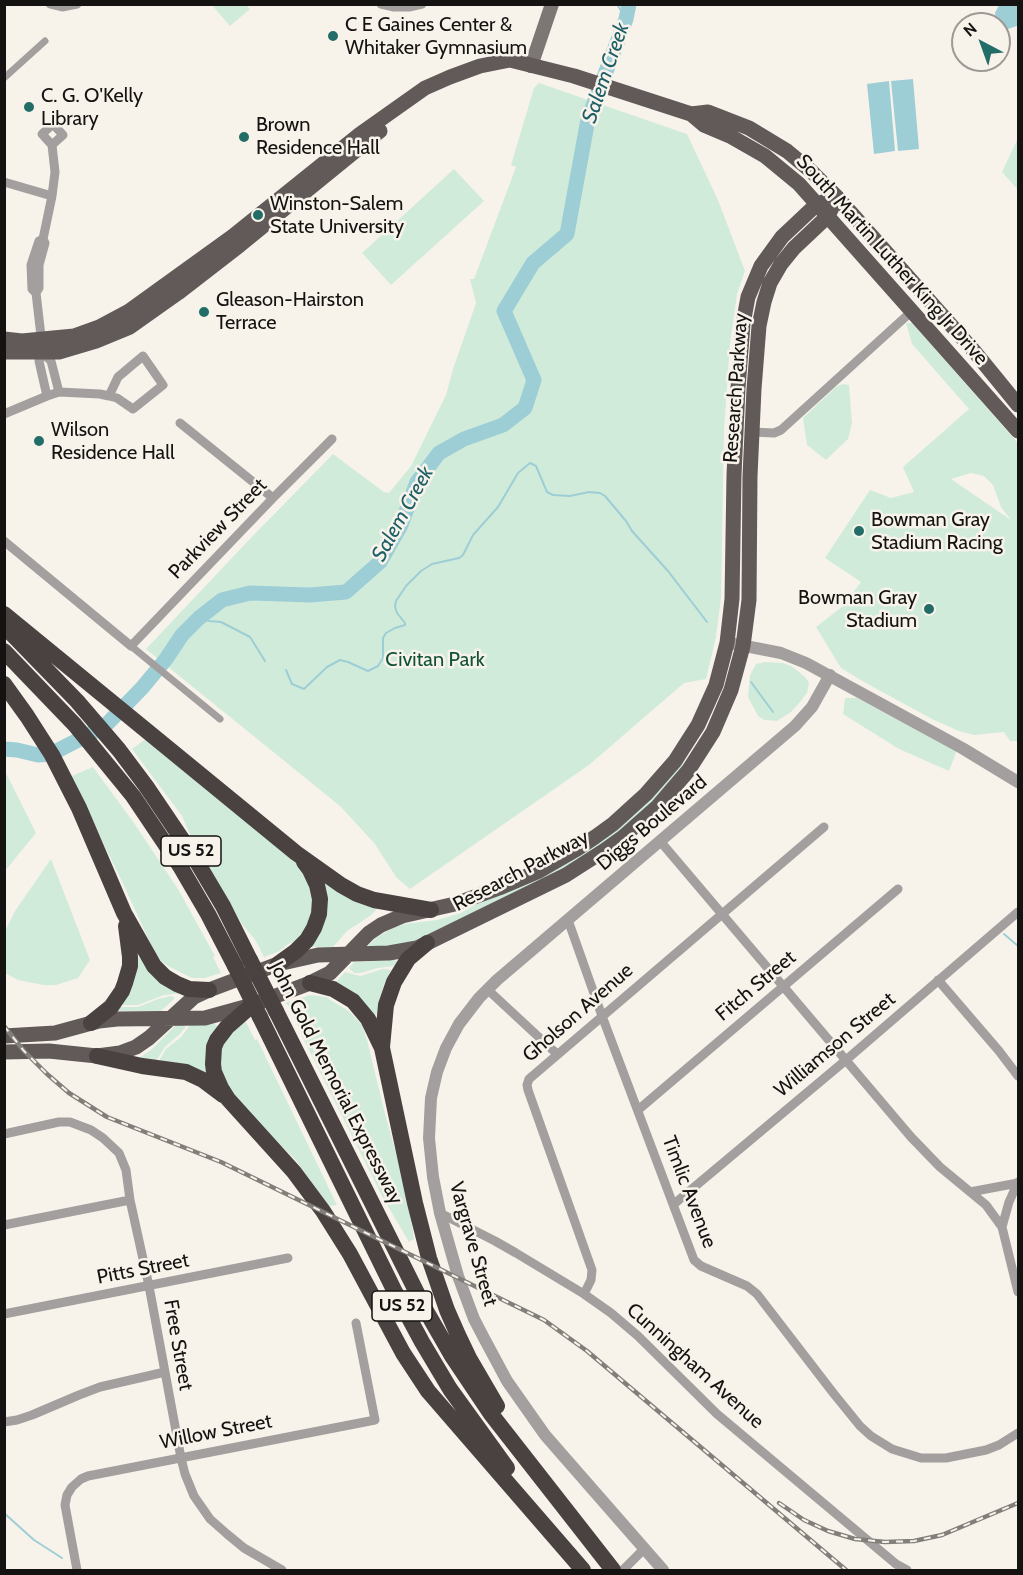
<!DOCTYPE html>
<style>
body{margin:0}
#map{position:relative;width:1023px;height:1575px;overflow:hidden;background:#f7f3eb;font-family:Cabin,sans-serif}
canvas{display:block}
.frame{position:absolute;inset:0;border:6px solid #151311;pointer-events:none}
.north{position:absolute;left:951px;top:12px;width:60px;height:60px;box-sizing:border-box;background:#f7f3eb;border:2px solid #9d9994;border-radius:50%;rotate:319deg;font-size:16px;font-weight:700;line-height:24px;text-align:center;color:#151311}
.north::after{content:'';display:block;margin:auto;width:21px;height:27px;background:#226d68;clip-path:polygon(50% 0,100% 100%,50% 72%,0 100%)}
</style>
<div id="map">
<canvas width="1023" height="1575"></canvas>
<div class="frame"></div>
<div class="north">N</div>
</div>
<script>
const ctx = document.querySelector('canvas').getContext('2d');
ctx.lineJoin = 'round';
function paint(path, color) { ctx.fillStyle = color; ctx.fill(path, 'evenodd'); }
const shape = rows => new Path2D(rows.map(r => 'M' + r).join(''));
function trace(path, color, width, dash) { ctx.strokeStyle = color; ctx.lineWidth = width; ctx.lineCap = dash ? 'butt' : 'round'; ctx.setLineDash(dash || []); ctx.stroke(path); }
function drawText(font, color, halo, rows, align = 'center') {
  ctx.font = font + ' Cabin,sans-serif'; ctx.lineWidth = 5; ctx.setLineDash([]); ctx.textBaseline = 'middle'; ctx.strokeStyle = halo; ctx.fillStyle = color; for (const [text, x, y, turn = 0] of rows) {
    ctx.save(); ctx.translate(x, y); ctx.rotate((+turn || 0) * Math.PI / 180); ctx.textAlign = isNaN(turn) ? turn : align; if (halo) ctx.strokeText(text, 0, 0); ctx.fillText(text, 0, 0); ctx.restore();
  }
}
const green = shape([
 [212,5,246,5,250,9,230,26],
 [539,83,687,134,718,200,745,271,737,294,730,344,724,431,721,598,716,637,706,679,684,683,589,765,410,889,396,877,375,844,340,806,146,649,246,543,333,454,384,492,389,493,411,466,446,395,453,369,476,303,470,279,474,279,516,167,511,165,534,88],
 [1018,138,1018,190,1002,172],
 [454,169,484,201,391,285,362,253],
 [906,323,912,323,1018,443,1018,741,1010,741,1004,732,974,735,959,731,932,719,864,682,841,668,816,627,843,606,861,582,825,558,866,496,870,490,891,498,914,492,903,467,969,409,912,344],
 [971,473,984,476,993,485,1001,507,1011,520,951,479],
 [842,384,849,385,852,423,848,439,826,460,807,445,803,418,836,387],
 [765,662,783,663,793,667,806,678,809,683,807,693,800,702,791,712,777,721,764,720,758,716,748,697,750,675,756,664],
 [845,698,857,698,957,750,949,771,899,749,843,714],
 [147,738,302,867,316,901,307,930,293,942,288,944,280,951,264,957,256,941,242,924,192,839,182,816,132,749],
 [687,755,680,771,638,817,582,859,420,939,399,945,366,948,377,937,393,928,405,924,437,920,461,913,490,895,536,876],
 [93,767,134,823,178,889,215,956,213,957,221,973,205,978,192,978,168,966,161,961,155,953,119,875,70,777],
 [4,769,36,833,5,871,4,871],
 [51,859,90,960,78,978,56,985,43,985,18,980,5,973,5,931,15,911],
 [319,875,379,907,370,916,347,931,333,947,311,947,310,945],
 [138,958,140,958,181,993,164,995,138,1005,123,1005,122,1002],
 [395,960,397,961,394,966,378,968,361,973,354,973,349,968,354,962],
 [383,969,391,970,384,984,379,1001,377,1013,374,1016,335,983,345,972,360,976],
 [310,995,326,997,332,1001,349,1011,362,1025,367,1040,385,1114,406,1189,414,1239,409,1242,382,1196,301,1034,301,1032,288,1005,285,1003],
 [171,996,175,998,161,1011,117,1011,119,1007,138,1007,158,999],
 [245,1020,255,1040,257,1039,337,1205,329,1206,295,1159,272,1137,223,1081,219,1048],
 [215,1024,217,1026,210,1075,161,1062,160,1059,166,1049,181,1037,190,1025],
 [185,1025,185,1028,180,1034,165,1047,156,1061,139,1058,152,1049,175,1026]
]);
const water = shape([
 [999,5,1018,5,1018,25,1017,26,1008,29,999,25,996,22,995,13],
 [913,79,919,149,898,151,891,81],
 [889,81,895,151,874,154,867,84]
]);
const stream = shape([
 [617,4,626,19],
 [199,618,209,621,221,622,250,637,265,661],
 [286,670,292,684,304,689,327,667,340,660,348,662,368,671,378,666,383,658,383,638,386,633,395,628,405,625,405,623,397,613,395,607,396,601,406,586,421,571,432,564,459,558,463,555,473,535,498,507,518,473,530,463,536,466,547,492,553,495,570,496,589,492,600,493,605,496,626,521,632,531,668,571,707,622],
 [751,682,773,712],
 [1004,934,1018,946],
 [4,1513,34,1540,62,1558]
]);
const river = shape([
 [4,749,17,750,38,755,51,754,105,726,142,688,166,659,182,635,199,618,222,600,250,593,310,595,346,592,380,562,401,525,417,482,439,453,464,439,503,425,525,408,534,380,504,311,533,263,567,234,588,119,626,19,629,4]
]);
const pedestrian = shape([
 [4,78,45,41],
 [131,646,220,719]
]);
const minor = shape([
 [50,4,62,7,77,4],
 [381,4,394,7,409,7,422,4],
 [4,182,52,196],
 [36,293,32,289,31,265,39,241,43,239],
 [43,353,51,361,59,392],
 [47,396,39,361,43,353,36,293,39,288,39,265,45,243,43,239,52,196,55,172,52,145,42,134,53,124,63,135,52,145],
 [4,414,47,396,59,392,100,394,109,396,117,398,133,409,163,385,143,356,118,377,109,396],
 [180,423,273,498],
 [752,432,774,433,781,430,912,311],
 [4,541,131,646,273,498,332,439],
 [660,841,911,1137,940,1167,986,1205,1002,1227,1018,1292],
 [568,920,602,1016,694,1260,701,1266,747,1286,757,1294,834,1394,860,1426,871,1436,892,1449,921,1458,946,1458,986,1450,999,1445,1018,1433],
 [938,980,999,1051,1018,1076],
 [487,989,557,1054],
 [638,1110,898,889],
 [4,1134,59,1122,70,1122,91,1130,103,1138,119,1153,126,1170,130,1200,149,1286,181,1458,185,1474,194,1496,210,1519,227,1534,244,1548,282,1570],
 [970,1192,1018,1183],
 [674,1204,846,1060,1018,912],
 [440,1213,495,1241,516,1253,584,1294,611,1313,638,1336,717,1414,896,1564,907,1570],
 [4,1225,130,1200],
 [1002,1227,1009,1202,1018,1182],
 [584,1294,591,1280,592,1270,528,1090,527,1085,529,1079,824,827],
 [4,1314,288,1258],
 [4,1422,17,1420,32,1415,79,1395,100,1387,165,1372],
 [77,1570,65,1505,67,1495,72,1487,81,1479,88,1476,375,1420,356,1323],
 [623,1570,644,1549]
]);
const tertiary = shape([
 [735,644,781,653,806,663,962,748,1018,782],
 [663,1570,545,1435,507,1381,485,1340,474,1319,458,1276,440,1213,433,1177,429,1138,431,1098,437,1072,446,1048,459,1024,479,998,497,980,795,726,812,707,830,675]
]);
const secondary = shape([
 [531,66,552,4]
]);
const primary = shape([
 [691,114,704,125,730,136,765,156,799,184,1018,431],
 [4,339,22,341,74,336,99,327,129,311,233,236,360,134,425,88,450,77,480,66,510,60,574,76,691,114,708,112,749,128,787,151,811,171,837,197,974,351,1018,405],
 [4,352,59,352,96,341,130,327,178,293,240,245,380,131],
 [4,1036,55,1033,99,1021,117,1019,205,1018,252,1005,310,983,330,973,369,933,381,925,402,916,455,904,499,888,539,871,577,849,595,837,613,824,646,794,675,761,698,725,716,685,727,643,732,599,734,475,738,388,743,324,748,297,761,266,782,237,817,204,837,197],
 [4,1052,49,1051,97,1056,120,1053,136,1047,149,1038,194,997,209,990,278,964,318,955,389,953,417,948,566,875,605,850,623,837,658,806,688,771,713,732,731,690,743,646,749,600,750,476,754,389,759,326,764,302,770,283,781,264,794,248,828,216,837,197]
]);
const motorway = shape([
 [4,614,296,853,341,885,357,894,374,900,431,910],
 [7,629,77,701,119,750,146,786,194,857,223,906,250,960],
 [4,651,75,725,133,796,180,866,208,914,235,966],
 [4,684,27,716,52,755,79,808,124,913,154,966,165,977,177,984,189,989,209,990],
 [278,964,296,951,307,940,314,928,319,914,320,899,317,885,310,870,304,862],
 [310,983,333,989,353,1001,368,1019,382,1048,415,1203,429,1258,447,1310,458,1335,469,1358,497,1406],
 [252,1005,227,1027,217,1040,214,1047,213,1064,214,1072,221,1088,228,1099,294,1172,323,1211,350,1254,403,1353,428,1391,583,1570],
 [276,1011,425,1309,452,1356,491,1414,613,1570],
 [260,1017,394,1290,422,1342,450,1389,507,1468],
 [91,1023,111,1007,122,991,125,983,130,966,130,957,126,926],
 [382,1047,386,1005,394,982,408,959,427,943],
 [97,1056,142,1066,186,1072,203,1080,223,1095]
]);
const rail = shape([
 [4,1026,24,1051,47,1074,69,1093,107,1117,221,1162,544,1320,587,1351,846,1570],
 [779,1503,804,1520,828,1531,855,1539,885,1542,914,1541,942,1535,1018,1503]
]);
const motorwayBridge = shape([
 [250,960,276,1011],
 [235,966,260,1017]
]);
const markers = [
 [333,36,6,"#226d68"],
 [29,107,6,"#226d68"],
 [244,137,6,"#226d68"],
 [258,215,6,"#226d68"],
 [204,312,6,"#226d68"],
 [39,441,6,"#226d68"],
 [859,531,6,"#226d68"],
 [929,609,6,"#226d68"]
];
const shields = [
 [191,851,60],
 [402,1306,60]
];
const shieldNames = [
 ["US 52",191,851],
 ["US 52",402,1306]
];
const poiNames = [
 ["C E Gaines Center &",345,25],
 ["Whitaker Gymnasium",345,48],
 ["C. G. O'Kelly",41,96],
 ["Library",41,119],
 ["Brown",256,125],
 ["Residence Hall",256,148],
 ["Winston-Salem",270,204],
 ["State University",270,227],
 ["Gleason-Hairston",216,300],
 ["Terrace",216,323],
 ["Wilson",51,430],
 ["Residence Hall",51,453],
 ["Bowman Gray",871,520],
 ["Stadium Racing",871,543],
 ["Bowman Gray",917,598,"right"],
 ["Stadium",917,621,"right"]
];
const streetNames = [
 ["South Martin Luther King Jr Drive",892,260,48],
 ["Research Parkway",736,388,-86],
 ["Parkview Street",218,529,-46],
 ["Diggs Boulevard",652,823,-40],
 ["Research Parkway",521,871,-28],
 ["Fitch Street",756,986,-40],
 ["Gholson Avenue",578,1013,-41],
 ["Williamson Street",835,1045,-40],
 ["John Gold Memorial Expressway",336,1083,63],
 ["Timlic Avenue",689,1192,69],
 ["Vargrave Street",473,1244,74],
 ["Pitts Street",143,1269,-11],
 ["Free Street",178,1345,80],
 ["Cunningham Avenue",695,1366,42],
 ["Willow Street",216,1432,-11]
];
const parkNames = [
 ["Civitan Park",435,660]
];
const waterNames = [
 ["Salem Creek",606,73,-71],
 ["Salem Creek",403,514,-61]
];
paint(green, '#d1ebdb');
paint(water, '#9eced5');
trace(stream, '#9eced5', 2);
trace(river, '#9eced5', 15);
trace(pedestrian, '#a39f9e', 7);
trace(minor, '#a39f9e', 9);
trace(tertiary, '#a39f9e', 12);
trace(secondary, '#7c7675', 14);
trace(primary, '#615a59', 15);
trace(motorway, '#4a4241', 16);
trace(rail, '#827f7b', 4.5);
trace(rail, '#f7f3eb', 2, [7]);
trace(motorwayBridge, '#4a4241', 16);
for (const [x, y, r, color] of markers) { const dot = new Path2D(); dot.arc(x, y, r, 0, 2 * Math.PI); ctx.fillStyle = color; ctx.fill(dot); trace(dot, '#f7f3eb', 2); }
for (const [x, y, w] of shields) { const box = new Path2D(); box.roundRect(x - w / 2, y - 15, w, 30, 4.5); ctx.fillStyle = '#f7f3eb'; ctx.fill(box); trace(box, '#151311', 1.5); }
drawText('bold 18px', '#151311', null, shieldNames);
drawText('20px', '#151311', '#f7f3eb', poiNames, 'left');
drawText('20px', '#151311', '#f7f3eb', streetNames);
drawText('20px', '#105235', '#f7f3eb', parkNames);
drawText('italic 21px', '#1e5f67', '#f7f3eb', waterNames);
</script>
